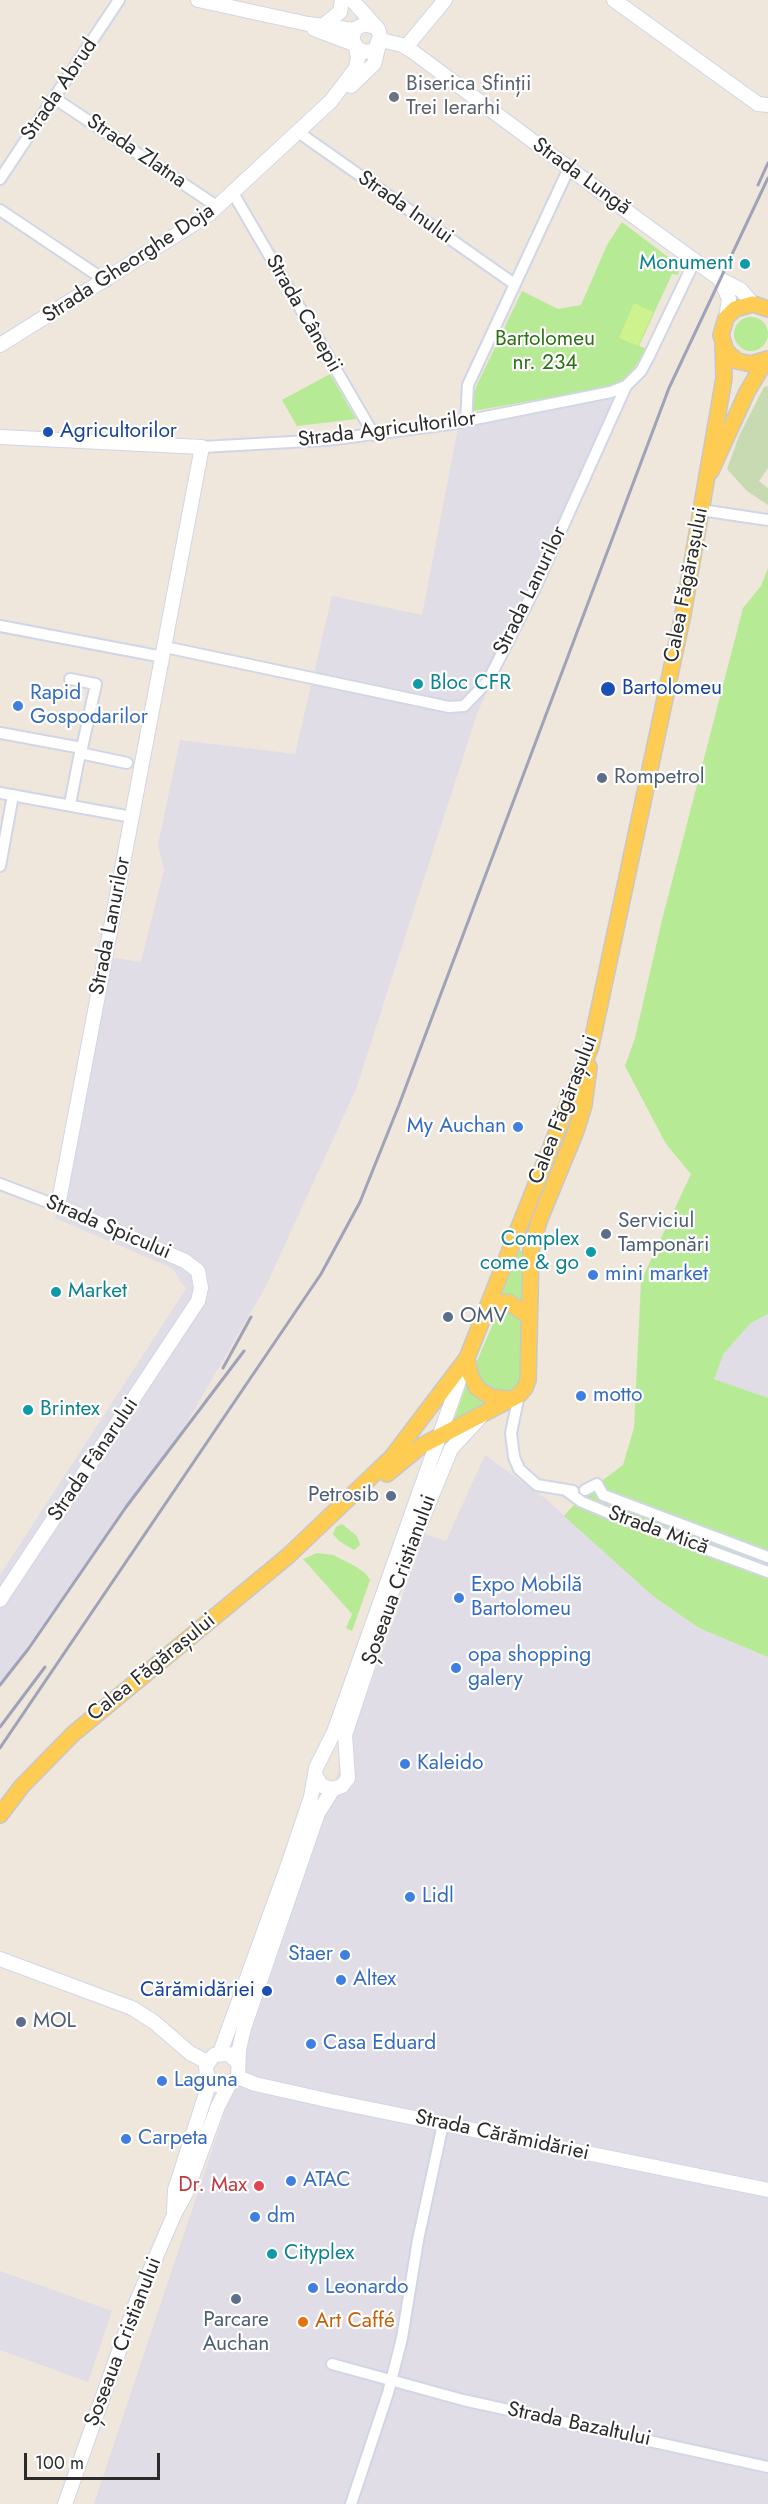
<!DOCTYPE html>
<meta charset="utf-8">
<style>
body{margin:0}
#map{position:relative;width:768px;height:2504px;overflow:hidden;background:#efe6dc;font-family:Jost,sans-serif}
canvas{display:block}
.scale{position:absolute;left:24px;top:2453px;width:136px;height:27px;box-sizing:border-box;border:3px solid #2b2b2b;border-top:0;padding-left:8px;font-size:18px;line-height:21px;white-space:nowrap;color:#2b2b2b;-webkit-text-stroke:4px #fff;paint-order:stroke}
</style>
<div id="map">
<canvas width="768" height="2504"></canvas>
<div class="scale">100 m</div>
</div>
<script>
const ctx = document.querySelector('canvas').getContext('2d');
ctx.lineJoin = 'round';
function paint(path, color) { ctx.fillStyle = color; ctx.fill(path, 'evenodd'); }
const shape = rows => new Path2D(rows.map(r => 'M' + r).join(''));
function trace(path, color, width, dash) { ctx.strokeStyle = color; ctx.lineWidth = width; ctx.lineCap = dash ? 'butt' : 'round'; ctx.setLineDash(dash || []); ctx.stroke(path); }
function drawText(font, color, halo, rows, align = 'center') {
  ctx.font = font + ' Jost,sans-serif'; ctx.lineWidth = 4.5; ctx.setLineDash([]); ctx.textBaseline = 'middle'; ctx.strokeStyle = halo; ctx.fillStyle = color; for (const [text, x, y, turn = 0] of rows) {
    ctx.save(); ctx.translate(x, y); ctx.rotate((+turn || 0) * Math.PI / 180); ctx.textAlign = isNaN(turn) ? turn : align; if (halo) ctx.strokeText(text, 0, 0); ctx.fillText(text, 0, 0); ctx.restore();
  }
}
const industrial = shape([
 [622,397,478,711,356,1089,265,1288,173,1446,0,1685,0,1575,186,1289,172,1268,55,1218,107,957,141,962,164,870,158,845,180,740,295,754,332,596,422,615,458,428],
 [768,1314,768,1398,714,1379,724,1353,751,1323],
 [485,1455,546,1499,653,1596,699,1628,768,1657,768,2504,94,2504,337,1775,425,1534,446,1541],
 [0,2271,112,2311,88,2382,0,2350]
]);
const green = shape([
 [622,222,677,264,679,271,678,275,672,274,639,346,647,349,632,371,622,382,610,387,473,411,469,406,477,385,522,291,558,309,581,305,607,245],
 '734 334a17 17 0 1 1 34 0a17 17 0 1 1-34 0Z',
 [330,374,356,419,297,426,282,400],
 [768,568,768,1314,751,1323,724,1353,714,1379,768,1398,768,1657,699,1628,653,1596,564,1516,582,1496,623,1465,634,1428,641,1281,691,1174,666,1144,625,1066,635,1038,662,920,743,608,761,586],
 [519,1250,525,1252,524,1302,502,1295],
 [505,1311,511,1311,522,1320,522,1378,515,1389,503,1394,491,1392,476,1375,477,1361,496,1317],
 [467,1382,492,1401,454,1420],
 [342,1524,357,1536,360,1545,354,1550,339,1541,333,1534,336,1527],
 [317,1553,333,1555,353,1565,365,1573,370,1580,352,1631,346,1628,352,1614,303,1559]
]);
const cemetery = shape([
 [768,386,768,468,759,481,768,488,768,505,747,491,727,469,739,436,764,387]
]);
const pitch = shape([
 [634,303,653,312,638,346,619,338]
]);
const street = shape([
 [54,98,218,207],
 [298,132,513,283],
 [0,179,119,0],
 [233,193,374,435],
 [0,210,106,281],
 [466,421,468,385,569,168],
 [202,447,327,440,450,424,611,392,626,386,641,371,648,358,695,260],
 [701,510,768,520],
 [0,626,163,657],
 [165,647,449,707,464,706,488,681,536,586,626,386],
 [70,679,96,684,82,748],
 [0,733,82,748,81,753],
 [0,793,132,817],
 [70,804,80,753,127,763],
 [0,866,13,795],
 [0,1184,58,1206],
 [519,1395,511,1433,514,1457,519,1469,537,1485,573,1491],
 [585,1490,597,1484,603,1495,768,1557],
 [567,1491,582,1502,616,1516,768,1572],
 [332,2364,463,2400,768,2467],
 [351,2504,388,2393,402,2338,418,2240,443,2124]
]);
const secondary = shape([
 [198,0,308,24,355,30],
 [352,0,378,29,380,36,375,50,365,52,358,49,352,40,355,29,365,24,375,27],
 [614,0,758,104,768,105],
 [324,25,340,12,342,0],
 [314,29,354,44],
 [381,40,402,45,412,51,636,218,720,279,741,290,753,304],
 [406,47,445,0],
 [351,86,374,64,379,44],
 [720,279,729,299,726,318],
 [0,345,208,215,331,101,356,68,358,58,356,47],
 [0,437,202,447,58,1206,185,1261,198,1271,201,1288,198,1301,0,1600],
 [393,1590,451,1449,483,1414],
 [316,1777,322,1786,333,1789,342,1786,348,1778,345,1735,385,1614],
 [0,1959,132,2008,154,2022,190,2053,207,2062],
 [220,2053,288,1865,311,1797,316,1768,334,1732,465,1364],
 [238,2063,229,2054,214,2055,206,2066,207,2076,214,2084,224,2087,238,2077,239,2049,244,2028,318,1813,333,1789],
 [238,2077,255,2084,331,2101,768,2190],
 [174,2211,175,2190,210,2081],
 [65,2504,136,2303,174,2215,186,2193,218,2106,229,2085]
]);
const primary = shape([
 [768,309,753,304,735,309,726,318,721,335,726,351,737,361,751,364,768,359],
 [711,471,747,392,766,360],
 [487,1309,495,1303,508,1302,528,1316],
 [467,1358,470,1374,477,1388,491,1397,508,1399],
 [387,1474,421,1446,519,1395,525,1388,528,1380,531,1250,539,1221,576,1131,584,1105,589,1067],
 [0,1815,22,1786,73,1734,288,1556,392,1457,467,1358,591,1046,683,614,724,378,723,344]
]);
const rail = shape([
 [758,185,768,163],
 [223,1368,251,1317],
 [0,1685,29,1648,126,1507,244,1351],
 [0,1727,45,1667],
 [0,1748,321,1274,360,1202,399,1105,669,388,768,178]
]);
const markers = [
 [394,97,6,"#6b7280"],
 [745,264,6,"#0f9aa8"],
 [48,432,6,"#1a4fb4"],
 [418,684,6,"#0f9aa8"],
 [608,689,8,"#1a4fb4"],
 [18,706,6,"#3f7fe0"],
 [602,778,6,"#5c6f8a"],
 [518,1127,6,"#3f7fe0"],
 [606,1234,6,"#5c6f8a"],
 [591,1252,6,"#0f9aa8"],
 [593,1275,6,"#3f7fe0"],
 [56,1292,6,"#0f9aa8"],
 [448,1317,6,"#5c6f8a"],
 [581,1396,6,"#3f7fe0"],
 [28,1410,6,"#0f9aa8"],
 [391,1496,6,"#5c6f8a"],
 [459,1598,6,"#3f7fe0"],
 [456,1668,6,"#3f7fe0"],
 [405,1764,6,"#3f7fe0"],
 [410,1897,6,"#3f7fe0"],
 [345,1955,6,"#3f7fe0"],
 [341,1980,6,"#3f7fe0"],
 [267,1991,6,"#1a4fb4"],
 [21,2022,6,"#5c6f8a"],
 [311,2044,6,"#3f7fe0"],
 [162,2081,6,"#3f7fe0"],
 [126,2139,6,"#3f7fe0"],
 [291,2181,6,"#3f7fe0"],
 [259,2186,6,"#e0444e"],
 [255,2217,6,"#3f7fe0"],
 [272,2254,6,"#0f9aa8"],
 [313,2288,6,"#3f7fe0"],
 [236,2299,6,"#5c6f8a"],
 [303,2322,6,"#e8710a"]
];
const worshipNames = [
 ["Biserica Sfinții",406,85],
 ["Trei Ierarhi",406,109]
];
const streetNames = [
 ["Strada Abrud",60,90,-56],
 ["Strada Zlatna",136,152,34],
 ["Strada Lungă",581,177,36],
 ["Strada Inului",405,208,35],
 ["Strada Gheorghe Doja",129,264,-33],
 ["Strada Cânepii",303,314,60],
 ["Strada Agricultorilor",387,430,-7],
 ["Calea Făgărașului",687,585,-79],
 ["Strada Lanurilor",531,591,-64],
 ["Strada Lanurilor",111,926,-79],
 ["Calea Făgărașului",564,1110,-69],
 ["Strada Spicului",108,1228,23],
 ["Strada Fânarului",94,1460,-56],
 ["Strada Mică",658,1531,20],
 ["Șoseaua Cristianului",400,1580,-70],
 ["Calea Făgărașului",152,1668,-39],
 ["Strada Cărămidăriei",502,2136,12],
 ["Șoseaua Cristianului",124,2342,-69],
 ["Strada Bazaltului",579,2425,12]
];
const cultureNames = [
 ["Monument",733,264,"right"],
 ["Bloc CFR",430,684],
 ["Complex",579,1240,"right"],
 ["come & go",579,1264,"right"],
 ["Market",68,1292],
 ["Brintex",40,1410],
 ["Cityplex",284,2254]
];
const parkNames = [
 ["Bartolomeu",545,340],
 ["nr. 234",545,364]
];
const transitNames = [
 ["Agricultorilor",60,432],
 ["Bartolomeu",622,689],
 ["Cărămidăriei",255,1991,"right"]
];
const shopNames = [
 ["Rapid",30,694],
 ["Gospodarilor",30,718],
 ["My Auchan",506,1127,"right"],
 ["mini market",605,1275],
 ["motto",593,1396],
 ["Expo Mobilă",471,1586],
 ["Bartolomeu",471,1610],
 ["opa shopping",468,1656],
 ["galery",468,1680],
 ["Kaleido",417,1764],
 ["Lidl",422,1897],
 ["Staer",333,1955,"right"],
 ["Altex",353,1980],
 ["Casa Eduard",323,2044],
 ["Laguna",174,2081],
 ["Carpeta",138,2139],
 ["ATAC",303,2181],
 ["dm",267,2217],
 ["Leonardo",325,2288]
];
const serviceNames = [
 ["Rompetrol",614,778],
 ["Serviciul",618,1222],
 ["Tamponări",618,1246],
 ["OMV",460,1317],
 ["Petrosib",379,1496,"right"],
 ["MOL",33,2022],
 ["Parcare",236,2321,"center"],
 ["Auchan",236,2345,"center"]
];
const healthNames = [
 ["Dr. Max",247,2186]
];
const foodNames = [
 ["Art Caffé",315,2322]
];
paint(industrial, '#e0dde6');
paint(green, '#b6ea94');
paint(cemetery, '#c8dab2');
paint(pitch, '#cef38e');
trace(street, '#d1d6e6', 14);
trace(secondary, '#d1d6e6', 16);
trace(primary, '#c8c8c8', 18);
trace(street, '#fff', 10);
trace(secondary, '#fff', 14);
trace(primary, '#fecc52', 15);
trace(rail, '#9ea3b8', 3);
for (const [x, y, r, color] of markers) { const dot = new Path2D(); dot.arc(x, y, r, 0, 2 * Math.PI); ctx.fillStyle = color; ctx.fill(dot); trace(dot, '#fff', 2); }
drawText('21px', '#5b616d', '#fff', worshipNames, 'left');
drawText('21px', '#2b2b2b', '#fff', streetNames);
drawText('21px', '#0d838f', '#fff', cultureNames, 'left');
drawText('21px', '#2c7113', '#fff', parkNames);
drawText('21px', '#164399', '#fff', transitNames, 'left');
drawText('21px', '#366cbe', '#fff', shopNames, 'left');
drawText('21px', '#4e5e75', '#fff', serviceNames, 'left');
drawText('21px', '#be3a42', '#fff', healthNames, 'right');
drawText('21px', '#c56008', '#fff', foodNames, 'left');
</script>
